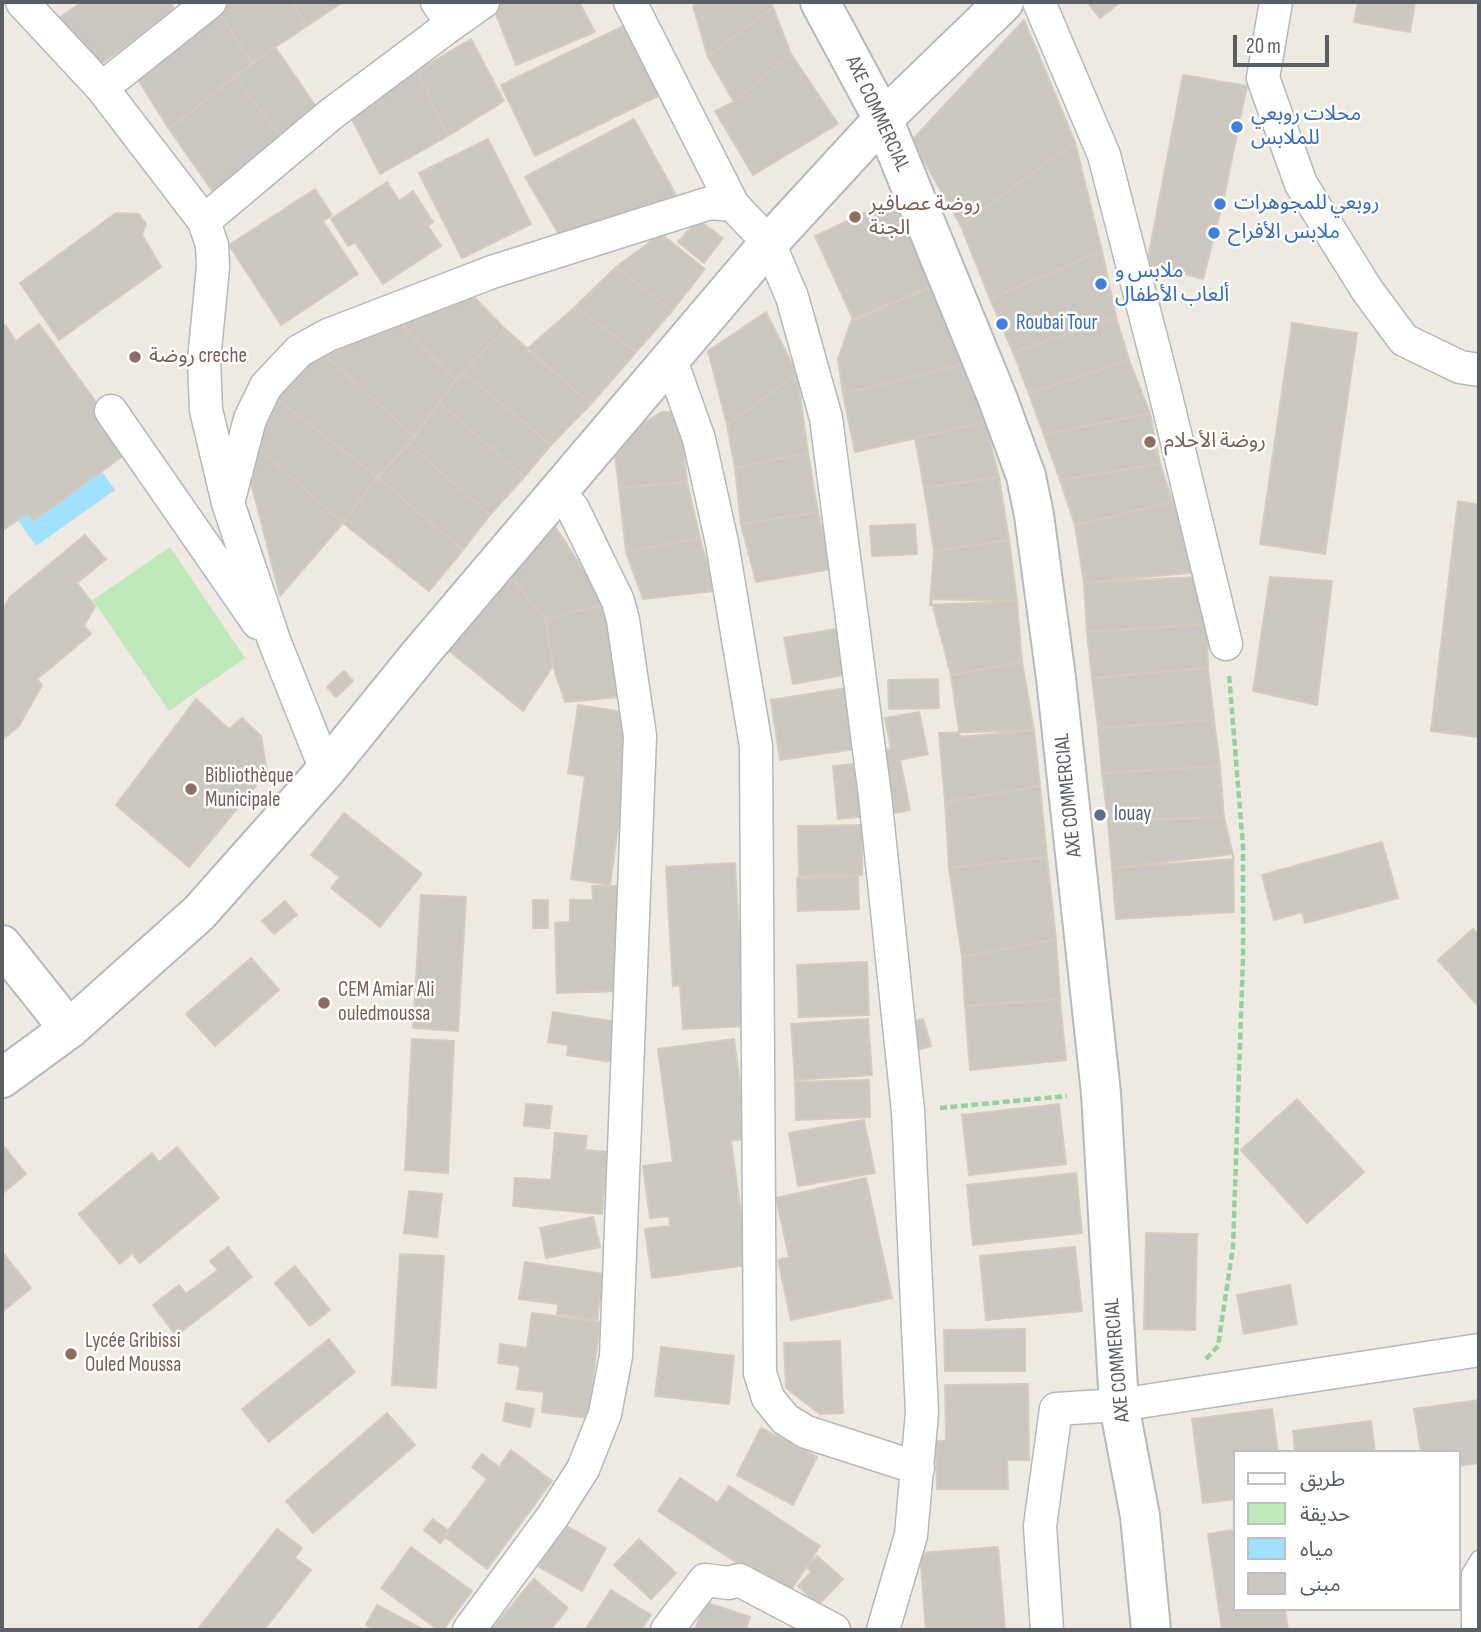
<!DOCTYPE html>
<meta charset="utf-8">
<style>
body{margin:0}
#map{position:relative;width:1481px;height:1632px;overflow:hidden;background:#eeeae1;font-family:"Sofia Sans Condensed","Noto Sans Arabic",sans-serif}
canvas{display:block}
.frame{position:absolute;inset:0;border:4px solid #5a5f64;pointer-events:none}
.legend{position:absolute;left:1233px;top:1450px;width:228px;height:161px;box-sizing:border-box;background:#fff;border:2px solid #bdbfc1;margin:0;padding:9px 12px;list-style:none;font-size:21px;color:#5a5f64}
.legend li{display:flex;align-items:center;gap:14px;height:35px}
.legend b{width:35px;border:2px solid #bdbfc1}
.scale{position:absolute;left:1233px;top:35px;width:96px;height:32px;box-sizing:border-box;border:4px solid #5a5f64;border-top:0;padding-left:9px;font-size:21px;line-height:24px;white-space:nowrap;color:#5a5f64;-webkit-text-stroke:5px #fff;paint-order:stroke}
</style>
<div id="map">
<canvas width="1481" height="1632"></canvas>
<div class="frame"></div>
<ul class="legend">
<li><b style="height:9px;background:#fff"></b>طريق</li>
<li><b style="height:19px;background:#c0e9bb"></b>حديقة</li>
<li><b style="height:19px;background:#a0e1ff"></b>مياه</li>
<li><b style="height:19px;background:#cbc7c0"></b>مبنى</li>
</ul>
<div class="scale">20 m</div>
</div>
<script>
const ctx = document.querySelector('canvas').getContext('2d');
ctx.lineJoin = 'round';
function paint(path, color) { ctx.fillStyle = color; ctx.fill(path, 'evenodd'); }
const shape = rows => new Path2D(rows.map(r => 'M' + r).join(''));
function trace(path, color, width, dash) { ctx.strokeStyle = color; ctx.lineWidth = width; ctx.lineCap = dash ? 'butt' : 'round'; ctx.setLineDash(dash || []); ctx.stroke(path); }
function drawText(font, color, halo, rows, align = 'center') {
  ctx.font = font + ' "Sofia Sans Condensed","Noto Sans Arabic",sans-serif'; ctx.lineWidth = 5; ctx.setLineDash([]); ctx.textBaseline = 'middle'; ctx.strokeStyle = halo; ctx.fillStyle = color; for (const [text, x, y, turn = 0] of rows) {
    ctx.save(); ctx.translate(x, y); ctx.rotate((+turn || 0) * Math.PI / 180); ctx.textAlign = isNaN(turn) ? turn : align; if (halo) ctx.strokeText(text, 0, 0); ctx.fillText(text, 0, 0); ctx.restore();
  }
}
const green = shape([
 [170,547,245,658,169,711,93,600]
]);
const water = shape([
 [27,364,115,490,36,546,2,498,2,382]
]);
const building = shape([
 [82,2,170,2,175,10,101,64,53,22,82,2],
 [225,2,292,2,307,26,252,63,216,8,225,2],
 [292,2,343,2,307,26,292,2],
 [491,2,579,2,595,32,516,65,491,2],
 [702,2,770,2,773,7,708,57,693,6,702,2],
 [1087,2,1121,2,1100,18,1087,2],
 [1358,2,1415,2,1410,32,1354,22,1358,2],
 [773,7,791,54,734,102,708,57,773,7],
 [216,8,252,63,169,129,132,70,216,8],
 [1024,20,1075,142,961,226,912,140,1024,20],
 [628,24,662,94,535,156,501,85,628,24],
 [471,39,504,101,448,136,417,71,471,39],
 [275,47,319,111,283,140,235,77,275,47],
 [791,54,838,124,753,175,715,111,734,102,791,54],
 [417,71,448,136,380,174,351,117,417,71],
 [1183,75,1247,86,1224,197,1203,279,1147,264,1183,75],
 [235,77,283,140,213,192,169,129,235,77],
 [634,119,677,197,560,236,525,177,634,119],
 [488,139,531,224,462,258,419,173,488,139],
 [1075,142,1102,251,990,299,961,226,1075,142],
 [387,182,399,201,413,191,433,222,428,226,441,246,383,284,355,242,348,246,331,219,387,182],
 [315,189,332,215,323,221,358,274,281,325,229,245,315,189],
 [893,200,932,285,854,321,815,236,893,200],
 [116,213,139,214,146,224,142,235,161,267,59,340,20,283,116,213],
 [698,220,723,238,704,263,678,242,698,220],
 [661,234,705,269,672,311,616,267,661,234],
 [1102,251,1116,317,1013,352,990,299,1102,251],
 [616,267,672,311,636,352,575,307,616,267],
 [932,287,968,363,843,394,838,359,852,319,932,287],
 [470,293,505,329,455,380,397,319,470,293],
 [575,307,636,352,591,404,527,349,575,307],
 [766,312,797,374,727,425,708,351,766,312],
 [1116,317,1129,360,1029,394,1013,352,1116,317],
 [397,319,455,380,415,437,318,349,397,319],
 [1292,323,1357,333,1325,554,1260,544,1292,323],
 [39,324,131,450,33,521,27,513,2,531,2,327,5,325,16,341,39,324],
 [505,329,591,404,551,445,463,372,505,329],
 [318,349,415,437,377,477,276,398,318,349],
 [1129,360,1150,413,1044,435,1029,394,1129,360],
 [968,363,985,422,855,452,843,394,968,363],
 [463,372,551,445,524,477,439,402,463,372],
 [797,374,808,453,735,468,727,425,797,374],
 [276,398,377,477,343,523,258,448,276,398],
 [439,402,524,477,490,515,409,444,439,402],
 [662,412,680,412,687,482,619,488,615,456,643,423,662,412],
 [1150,413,1160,464,1060,480,1044,435,1150,413],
 [985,422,999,477,924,488,915,438,985,422],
 [409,444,490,515,463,550,377,477,409,444],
 [258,448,343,523,280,596,250,479,258,448],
 [808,453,818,512,741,524,735,468,808,453],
 [1160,464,1173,502,1075,525,1060,480,1160,464],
 [377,477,463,550,429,591,343,523,377,477],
 [999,477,1009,540,934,551,924,488,999,477],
 [687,482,700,538,626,552,619,488,687,482],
 [1458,501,1479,505,1479,737,1431,731,1458,501],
 [1173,502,1199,572,1196,577,1084,583,1075,525,1173,502],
 [818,512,831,569,756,582,741,524,818,512],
 [553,523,605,604,545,619,511,577,553,523],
 [915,524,917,554,872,556,870,526,915,524],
 [85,535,106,559,77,583,95,606,84,626,91,634,37,679,42,685,19,726,2,740,2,611,10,597,85,535],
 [700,538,714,591,643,599,626,552,700,538],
 [1009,540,1017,601,930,605,934,551,1009,540],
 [1199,572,1207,624,1087,632,1084,583,1199,572],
 [511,577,545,619,553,666,523,711,448,650,511,577],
 [1270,577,1332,581,1317,705,1253,691,1270,577],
 [931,599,1017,601,1022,662,951,675,931,599],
 [605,604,620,697,565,702,553,666,545,619,605,604],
 [1207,624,1208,668,1092,678,1087,632,1207,624],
 [847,627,855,673,793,684,784,638,847,627],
 [1022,662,1034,730,960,737,951,675,1022,662],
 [1208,668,1214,720,1098,728,1092,678,1208,668],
 [344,671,353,681,336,697,327,687,344,671],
 [938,679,939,708,889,709,888,680,938,679],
 [859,686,869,747,780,760,771,700,859,686],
 [196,699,229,729,242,718,261,736,267,772,189,867,116,805,196,699],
 [578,705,634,714,610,885,571,879,585,776,568,773,578,705],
 [919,712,928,754,900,760,910,810,889,814,877,752,891,749,885,718,919,712],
 [1214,720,1220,766,1102,773,1098,728,1214,720],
 [1034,730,1040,786,945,802,939,733,1034,730],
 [866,763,871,816,838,819,833,766,866,763],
 [1220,766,1224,817,1108,821,1102,773,1220,766],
 [1040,786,1047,857,949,868,945,802,1040,786],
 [344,813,422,874,380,927,331,888,340,877,311,855,344,813],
 [1224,817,1234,859,1112,868,1108,821,1224,817],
 [862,825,862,875,799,876,798,826,862,825],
 [1382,842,1398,898,1305,923,1302,912,1274,920,1262,875,1382,842],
 [1233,854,1234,912,1116,919,1112,868,1233,854],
 [1047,857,1056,939,962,957,949,868,1047,857],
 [735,863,745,1026,683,1029,680,985,673,986,666,867,735,863],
 [858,876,859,909,798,911,797,878,858,876],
 [592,886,617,886,620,991,557,993,555,923,570,922,570,900,593,900,592,886],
 [421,895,466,897,458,1031,413,1028,421,895],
 [533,900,548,900,548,928,533,928,533,900],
 [285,901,297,915,274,934,262,921,285,901],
 [1473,929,1479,936,1479,1007,1438,960,1473,929],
 [1056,939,1060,999,965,1006,962,957,1056,939],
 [251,958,279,990,215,1046,186,1014,251,958],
 [867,962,869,1015,799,1017,797,965,867,962],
 [1060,999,1066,1060,970,1070,965,1006,1060,999],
 [553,1012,617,1022,612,1062,567,1055,568,1045,548,1042,553,1012],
 [868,1019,872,1075,795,1080,791,1024,868,1019],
 [923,1019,931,1046,913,1051,906,1024,923,1019],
 [412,1039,454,1041,448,1173,405,1170,412,1039],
 [734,1039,747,1138,731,1141,748,1265,652,1278,645,1229,670,1226,669,1216,650,1218,643,1166,673,1162,658,1049,734,1039],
 [869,1080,870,1117,796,1120,795,1082,869,1080],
 [1297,1099,1364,1172,1307,1223,1241,1150,1297,1099],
 [526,1104,552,1106,549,1128,524,1126,526,1104],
 [1059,1104,1066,1164,969,1175,962,1115,1059,1104],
 [864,1120,875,1173,798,1186,789,1133,864,1120],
 [555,1133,587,1136,585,1150,607,1152,602,1214,513,1206,515,1178,551,1180,555,1133],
 [2,1144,26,1174,3,1193,2,1192,2,1144],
 [177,1147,219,1198,140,1263,132,1253,120,1264,79,1214,152,1153,159,1162,177,1147],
 [1076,1173,1082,1233,973,1245,967,1185,1076,1173],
 [866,1178,892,1298,791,1320,778,1260,789,1257,776,1198,866,1178],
 [409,1191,442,1194,437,1237,404,1233,409,1191],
 [593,1217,600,1247,546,1258,540,1228,593,1217],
 [1146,1233,1197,1234,1195,1330,1144,1329,1146,1233],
 [228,1247,252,1277,176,1336,153,1305,179,1285,186,1294,218,1270,210,1261,228,1247],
 [1075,1247,1082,1311,986,1320,980,1256,1075,1247],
 [2,1252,31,1288,2,1312,2,1252],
 [400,1254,444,1256,436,1388,392,1385,400,1254],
 [525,1262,603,1274,597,1320,557,1314,558,1304,519,1299,525,1262],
 [295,1266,330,1310,310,1326,275,1283,295,1266],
 [1290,1285,1297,1324,1244,1334,1237,1295,1290,1285],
 [532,1313,600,1322,588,1418,542,1412,544,1392,517,1389,520,1366,498,1363,500,1344,527,1348,532,1313],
 [1025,1329,1025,1371,945,1371,944,1330,1025,1329],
 [329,1339,355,1372,269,1442,242,1409,329,1339],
 [840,1341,843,1413,820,1414,786,1388,784,1343,840,1341],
 [661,1347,734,1356,729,1404,655,1396,661,1347],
 [1028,1384,1029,1460,1007,1460,1008,1489,937,1489,936,1441,946,1441,945,1385,1028,1384],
 [1479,1400,1479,1463,1458,1466,1458,1452,1421,1452,1414,1409,1479,1400],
 [506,1403,534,1409,530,1427,503,1421,506,1403],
 [1272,1409,1278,1452,1234,1452,1234,1499,1203,1503,1192,1419,1272,1409],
 [387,1413,415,1445,313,1533,286,1501,387,1413],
 [1371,1421,1375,1452,1295,1452,1293,1431,1371,1421],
 [761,1428,817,1457,793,1505,737,1475,761,1428],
 [511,1450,552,1481,487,1569,444,1536,487,1479,472,1467,482,1454,499,1467,511,1450],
 [680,1478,718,1503,729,1486,820,1546,787,1596,658,1511,680,1478],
 [433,1519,450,1532,440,1543,424,1530,433,1519],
 [563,1524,606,1548,582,1591,539,1567,563,1524],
 [277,1529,302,1548,295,1558,311,1570,264,1630,197,1630,277,1529],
 [1234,1530,1234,1609,1285,1609,1288,1630,1222,1630,1208,1534,1234,1530],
 [639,1539,676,1573,651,1599,614,1565,639,1539],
 [411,1547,472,1591,443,1630,438,1630,381,1588,411,1547],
 [998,1547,1005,1630,926,1630,920,1553,998,1547],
 [817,1556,843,1579,818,1605,798,1586,811,1572,807,1567,817,1556],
 [534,1579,568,1608,550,1630,491,1630,534,1579],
 [611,1590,651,1615,641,1630,585,1630,611,1590],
 [705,1602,750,1617,746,1630,695,1630,705,1602],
 [377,1605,424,1630,375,1630,366,1625,377,1605]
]);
const path = shape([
 [940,1108,1067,1096],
 [1206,1359,1218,1346,1233,1247,1243,958,1243,847,1229,674]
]);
const lane = shape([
 [1470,1630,1470,1574,1479,1559]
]);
const street = shape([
 [22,2,102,88,204,221,212,245,213,267,204,360,206,410,228,503,275,643,326,770],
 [437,2,452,24,483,2],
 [630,2,733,205],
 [1039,2,1104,155,1163,384,1226,644],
 [1276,2,1263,78,1301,184,1367,290,1404,340,1460,367,1479,370],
 [102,88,210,2],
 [204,221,330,115,457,20],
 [670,358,699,439,722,543,756,746,760,1373,768,1398,785,1419,806,1432,918,1468],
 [111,411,258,623],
 [228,503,250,419,266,386,299,351,328,335,492,272,710,203,733,205,769,243,792,297,826,418,875,796,908,1111,922,1413,911,1535,883,1630],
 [469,1630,553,1516,583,1469,605,1414,616,1356,640,736,623,620,618,601,573,509,558,490],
 [667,1630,705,1580,729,1583,739,1580,834,1630],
 [1047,1630,1040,1526,1056,1409,1119,1405,1479,1350]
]);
const secondary = shape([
 [820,2,883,119,997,397,1026,476,1034,515,1056,678,1101,1093,1119,1405,1140,1516,1151,1630],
 [2,945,69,1029],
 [2,1078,69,1029,199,913,326,770,420,654,769,243,883,119,1004,2]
]);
const markers = [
 [1237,127,7,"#3f7fe0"],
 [1220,204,7,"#3f7fe0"],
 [855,217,7,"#8d6e63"],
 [1214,233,7,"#3f7fe0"],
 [1101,284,7,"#3f7fe0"],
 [1002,324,7,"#3f7fe0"],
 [135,357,7,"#8d6e63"],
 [1150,442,7,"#8d6e63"],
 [191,789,7,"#8d6e63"],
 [1100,815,7,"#5c6f8a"],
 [324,1003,7,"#8d6e63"],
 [71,1354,7,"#8d6e63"]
];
const streetNames = [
 ["AXE COMMERCIAL",877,114,65],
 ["AXE COMMERCIAL",1069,795,-96],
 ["AXE COMMERCIAL",1118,1360,-95]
];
const shopNames = [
 ["محلات روبعي",1251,115],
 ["للملابس",1251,139],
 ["روبعي للمجوهرات",1234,204],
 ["ملابس الأفراح",1228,233],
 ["ملابس و",1115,272],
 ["ألعاب الأطفال",1115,296],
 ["Roubai Tour",1016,324]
];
const educationNames = [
 ["روضة عصافير",869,205],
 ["الجنة",869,229],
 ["روضة creche",149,357],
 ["روضة الأحلام",1164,442],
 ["Bibliothèque",205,777],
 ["Municipale",205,801],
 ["CEM Amiar Ali",338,991],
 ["ouledmoussa",338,1015],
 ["Lycée Gribissi",85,1342],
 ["Ouled Moussa",85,1366]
];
const serviceNames = [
 ["louay",1114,815]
];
paint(green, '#c0e9bb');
paint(water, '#a0e1ff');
paint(building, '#cbc7c0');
trace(building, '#d4cbbf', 2);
trace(lane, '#b4b9bd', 19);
trace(street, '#b4b9bd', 35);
trace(secondary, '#b5babf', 42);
trace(path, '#95d09e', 4.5, [7, 3.5]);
trace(lane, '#fff', 16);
trace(street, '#fff', 32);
trace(secondary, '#fff', 38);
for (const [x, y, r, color] of markers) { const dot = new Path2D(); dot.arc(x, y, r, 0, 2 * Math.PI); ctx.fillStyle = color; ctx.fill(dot); trace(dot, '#fff', 2.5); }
drawText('21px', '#5a5f64', '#fff', streetNames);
drawText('21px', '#366cbe', '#fff', shopNames, 'left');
drawText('21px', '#785e54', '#fff', educationNames, 'left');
drawText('21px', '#4e5e75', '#fff', serviceNames, 'left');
</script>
